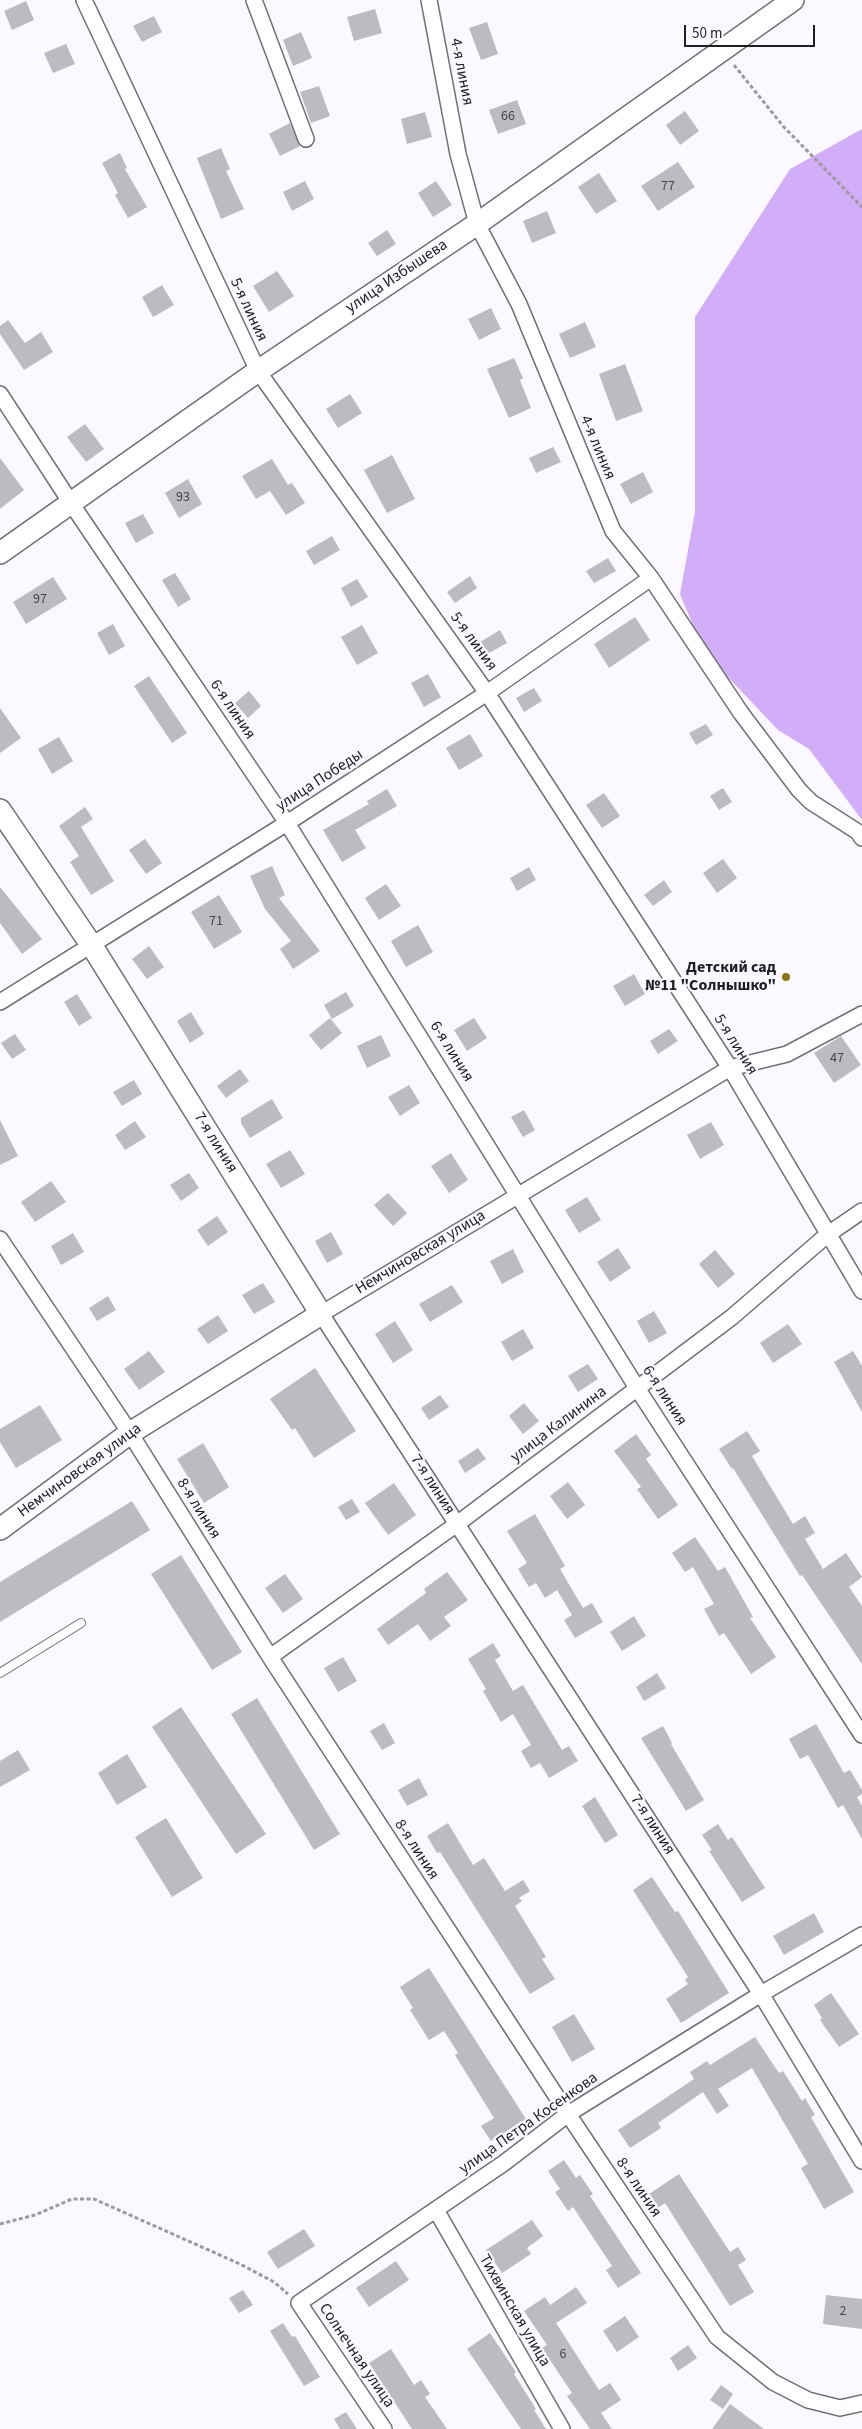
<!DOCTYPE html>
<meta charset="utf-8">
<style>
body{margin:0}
#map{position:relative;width:862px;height:2429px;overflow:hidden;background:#fbf8ff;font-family:"Source Sans 3",sans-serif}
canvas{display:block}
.scale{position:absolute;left:684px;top:25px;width:131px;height:22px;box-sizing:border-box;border:2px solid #1f1e21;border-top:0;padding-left:6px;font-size:15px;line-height:18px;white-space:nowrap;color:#1f1e21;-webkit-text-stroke:4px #fbf8ff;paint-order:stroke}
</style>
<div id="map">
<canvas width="862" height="2429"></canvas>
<div class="scale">50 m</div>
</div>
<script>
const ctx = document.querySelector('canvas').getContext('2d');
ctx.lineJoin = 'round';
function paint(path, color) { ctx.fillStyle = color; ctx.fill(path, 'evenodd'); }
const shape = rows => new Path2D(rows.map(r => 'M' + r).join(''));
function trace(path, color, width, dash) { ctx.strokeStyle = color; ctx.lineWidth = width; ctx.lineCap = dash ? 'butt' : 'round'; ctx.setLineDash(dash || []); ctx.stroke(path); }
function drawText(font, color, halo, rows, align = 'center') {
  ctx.font = font + ' "Source Sans 3",sans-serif'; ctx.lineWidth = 4.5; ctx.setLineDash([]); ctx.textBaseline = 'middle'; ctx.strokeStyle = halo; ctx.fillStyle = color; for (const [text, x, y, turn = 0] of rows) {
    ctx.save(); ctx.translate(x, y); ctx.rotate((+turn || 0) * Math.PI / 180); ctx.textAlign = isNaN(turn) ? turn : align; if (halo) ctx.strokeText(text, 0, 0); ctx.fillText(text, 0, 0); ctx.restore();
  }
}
const forest = shape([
 [862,129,862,820,809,749,778,730,725,674,695,630,680,594,695,512,695,317,790,169]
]);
const building = shape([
 [26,1,34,20,12,30,4,11],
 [375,9,382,33,354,41,347,17],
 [154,16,162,32,142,42,133,26],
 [487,22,498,54,481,60,469,28],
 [301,32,312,58,293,66,283,40],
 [66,44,75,64,53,73,44,53],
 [319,86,330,116,311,123,300,92],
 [517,100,526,124,498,134,489,110],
 [685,111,699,131,680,145,666,125],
 [425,112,432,137,407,144,401,119],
 [290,123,300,146,280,156,269,134],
 [221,148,230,169,226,171,244,209,221,219,197,158],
 [120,153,127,168,125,169,147,207,128,218,115,195,118,193,102,163],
 [678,162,695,187,658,211,641,186],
 [599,173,617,201,596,214,578,187],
 [305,181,314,199,292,211,283,192],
 [436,181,452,205,433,217,418,193],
 [547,211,556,233,532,243,523,221],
 [387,230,396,244,377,256,368,243],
 [277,271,294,296,269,312,253,286],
 [162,285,174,305,153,317,142,297],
 [491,308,501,329,479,340,468,319],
 [8,320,25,343,41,332,53,352,24,370,0,334,0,326],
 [585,322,596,347,570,358,559,334],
 [514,358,523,378,520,380,531,408,509,418,487,369],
 [625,364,643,411,616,421,599,374],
 [350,394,362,413,338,428,326,409],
 [85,424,104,449,86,462,67,437],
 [553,447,561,462,536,473,529,458],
 [392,455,415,499,387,513,364,470],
 [0,458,24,490,0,509],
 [272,459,288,485,292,483,305,503,286,515,270,491,256,499,242,476],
 [643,472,653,492,631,504,620,484],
 [188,479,202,504,179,518,165,493],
 [143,514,154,533,136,543,125,523],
 [332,536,340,550,314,565,306,551],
 [608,558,616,571,594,583,586,571],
 [175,573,191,599,178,607,162,580],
 [470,576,477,588,455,603,447,592],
 [53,577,67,599,26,624,13,602],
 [357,579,368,597,351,607,341,588],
 [635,617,650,640,609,668,594,644],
 [113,624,125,646,109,655,97,633],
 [362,625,378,653,357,665,341,637],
 [500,630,507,643,487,654,480,642],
 [428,674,441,697,424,707,411,683],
 [149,676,187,733,172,743,134,686],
 [534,688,542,701,524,712,516,698],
 [249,691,261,706,248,718,235,703],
 [0,708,21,738,0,753],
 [706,724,713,735,696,745,689,733],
 [470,734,483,756,459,770,446,748],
 [59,737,73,761,52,774,38,749],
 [723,788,732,802,719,810,710,796],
 [387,789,397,806,355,830,366,848,342,862,323,830,369,804,367,801],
 [604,793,620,816,602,828,586,805],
 [85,807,93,819,81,827,114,881,91,895,70,862,79,856,59,826],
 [145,839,162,863,146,874,129,850],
 [723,859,737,878,717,893,703,873],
 [272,866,285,895,279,898,320,951,293,969,280,949,291,941,265,909,250,876],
 [529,867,536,880,517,891,510,878],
 [664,880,672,892,653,906,644,895],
 [386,884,401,906,379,920,365,898],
 [0,887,42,939,22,954,0,923],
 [219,895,242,932,214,949,191,912],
 [418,925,433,952,406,967,391,941],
 [149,946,164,967,147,979,132,959],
 [634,974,645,994,625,1006,613,986],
 [346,992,354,1006,332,1019,324,1005],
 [77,994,92,1018,79,1026,64,1002],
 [191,1012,204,1034,190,1043,177,1021],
 [330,1018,342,1033,321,1050,309,1035],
 [474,1018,487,1038,467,1051,454,1030],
 [669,1029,678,1041,658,1054,650,1041],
 [15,1034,26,1050,12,1059,1,1043],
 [381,1035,391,1056,367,1068,357,1046],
 [841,1036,861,1065,834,1083,814,1053],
 [240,1069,249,1081,226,1098,217,1086],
 [134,1080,142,1094,122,1106,113,1092],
 [409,1085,420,1103,400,1116,388,1097],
 [272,1099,283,1118,250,1138,241,1123,241,1118],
 [524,1110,535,1130,523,1137,511,1117],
 [0,1120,18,1156,0,1165],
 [135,1121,146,1137,125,1150,115,1135],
 [711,1122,724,1145,700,1159,687,1135],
 [290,1150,305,1174,281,1188,266,1164],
 [451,1153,468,1180,449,1193,431,1166],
 [189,1173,199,1188,181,1201,170,1185],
 [51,1181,66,1202,35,1222,21,1202],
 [388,1193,407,1213,393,1226,374,1205],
 [587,1197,601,1220,579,1233,565,1210],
 [217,1216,228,1232,208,1246,197,1230],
 [331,1232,343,1254,327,1263,315,1241],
 [73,1233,84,1252,61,1265,51,1246],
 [618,1248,631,1268,610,1282,597,1262],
 [513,1249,524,1272,502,1284,490,1261],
 [715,1250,735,1274,718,1288,699,1264],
 [263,1283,275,1302,254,1314,242,1295],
 [452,1285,463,1302,430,1322,419,1304],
 [108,1296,116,1310,97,1321,89,1308],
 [654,1311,667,1333,649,1343,637,1321],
 [218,1315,228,1331,208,1344,197,1329],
 [395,1321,413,1350,393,1363,375,1334],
 [788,1324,802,1344,773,1363,760,1343],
 [523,1329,534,1348,512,1361,501,1342],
 [149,1351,165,1372,139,1390,124,1369],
 [853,1351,862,1366,862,1412,834,1362],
 [588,1364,598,1379,578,1392,568,1376],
 [315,1368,356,1431,314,1458,295,1428,292,1430,270,1399],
 [440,1395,449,1407,429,1420,421,1408],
 [524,1403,539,1421,523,1434,509,1416],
 [40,1405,62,1440,16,1468,0,1442,0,1429],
 [747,1431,760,1451,752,1456,793,1524,805,1516,815,1533,805,1539,823,1569,846,1553,862,1577,849,1587,862,1606,862,1664,802,1575,800,1576,733,1468,732,1469,719,1449],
 [636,1434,651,1455,646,1459,678,1505,658,1519,637,1489,641,1487,614,1451],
 [203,1443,229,1487,204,1503,177,1459],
 [478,1448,486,1459,465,1473,458,1461],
 [568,1482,585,1505,567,1519,550,1496],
 [394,1483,416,1515,388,1535,365,1503],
 [352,1499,360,1512,346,1520,338,1507],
 [132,1501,150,1530,0,1622,0,1582],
 [535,1514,565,1566,560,1569,583,1608,592,1603,603,1622,575,1638,564,1620,572,1615,557,1590,545,1598,536,1583,529,1587,518,1569,527,1563,507,1531],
 [695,1537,718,1571,725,1567,753,1617,750,1618,776,1657,751,1674,724,1633,719,1636,704,1609,714,1604,693,1567,685,1572,672,1553],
 [181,1555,242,1652,212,1670,151,1574],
 [447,1572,468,1600,444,1617,451,1626,430,1641,418,1624,388,1645,377,1629,426,1593,424,1589],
 [285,1574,303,1599,283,1613,265,1588],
 [634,1616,646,1636,622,1651,610,1632],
 [493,1643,501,1656,495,1660,513,1691,523,1685,562,1750,569,1746,578,1761,549,1778,540,1763,531,1768,521,1751,531,1745,513,1714,501,1722,483,1691,486,1689,468,1659],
 [343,1657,357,1681,338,1692,324,1668],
 [657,1673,666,1688,644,1701,636,1687],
 [257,1698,340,1834,314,1850,231,1714],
 [181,1707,266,1834,236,1854,152,1727],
 [384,1723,395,1743,382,1750,370,1731],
 [816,1724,844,1773,850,1770,862,1790,862,1794,857,1797,862,1806,862,1839,843,1805,838,1808,808,1755,800,1759,789,1739],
 [663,1726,672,1743,671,1744,704,1800,686,1811,641,1738],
 [18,1750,30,1770,0,1787,0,1761],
 [127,1754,147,1787,117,1805,98,1773],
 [419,1778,428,1795,407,1806,398,1790],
 [595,1797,618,1835,605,1843,582,1806],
 [166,1818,203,1878,172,1897,135,1837],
 [448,1823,473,1865,484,1858,505,1891,523,1880,530,1891,519,1898,522,1901,515,1906,546,1957,542,1959,555,1979,530,1994,440,1852,437,1853,427,1836],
 [718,1824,728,1840,732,1837,765,1888,742,1902,709,1851,712,1850,702,1835],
 [652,1877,675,1912,678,1911,729,1993,681,2023,666,1999,688,1984,685,1980,688,1977,633,1890],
 [814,1913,824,1932,784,1955,773,1936],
 [429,1968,526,2119,491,2141,481,2126,494,2118,455,2055,458,2053,444,2031,429,2040,410,2010,413,2008,400,1987],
 [831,1993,859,2034,839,2047,820,2020,822,2018,814,2005],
 [574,2014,595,2049,572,2062,552,2027],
 [755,2037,779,2073,783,2071,802,2101,805,2098,815,2115,811,2117,854,2192,824,2209,801,2168,808,2164,752,2068,718,2089,729,2106,717,2114,703,2092,658,2123,661,2128,630,2148,618,2130,694,2079,690,2072,707,2061,710,2065],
 [564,2160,576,2178,580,2175,593,2194,590,2196,641,2273,618,2288,606,2270,612,2266,573,2207,568,2211,555,2192,560,2189,548,2171],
 [679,2174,730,2252,738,2247,746,2260,738,2265,754,2292,730,2306,665,2203,658,2208,649,2194],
 [532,2220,543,2236,527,2248,531,2254,502,2273,486,2250],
 [304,2229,315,2246,278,2269,267,2252],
 [396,2261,409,2280,369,2307,356,2288],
 [576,2287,587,2303,556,2323,599,2390,610,2383,621,2400,601,2413,612,2429,590,2429,567,2396,572,2393,542,2348,547,2345,524,2311,545,2297,550,2305],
 [243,2290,253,2305,239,2313,229,2298],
 [826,2295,862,2299,862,2329,823,2324],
 [625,2316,639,2337,617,2352,603,2331],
 [283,2323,292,2337,295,2336,320,2377,304,2386,270,2331],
 [490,2333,516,2372,514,2374,536,2409,534,2410,546,2429,521,2429,467,2349],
 [688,2345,697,2358,678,2371,670,2358],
 [391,2349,414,2385,421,2380,430,2394,425,2397,447,2429,412,2429,369,2363],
 [721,2385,733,2394,723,2409,710,2400],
 [730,2404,764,2429,712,2429],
 [346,2412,357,2429,340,2429,334,2419]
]);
const path = shape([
 [734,65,783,126,862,207],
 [0,2224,35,2215,72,2199,94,2199,240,2264,274,2282,288,2294]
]);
const lane = shape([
 [0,1673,81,1623]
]);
const street = shape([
 [84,0,258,371,487,693,730,1068,862,1291],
 [254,0,306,139],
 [429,0,458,154,477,224,519,304,613,531,651,578,741,713,799,790,811,802,858,832,862,838],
 [0,394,71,503,287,823,637,1388,862,1735],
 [0,1002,287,823,487,693,651,578],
 [862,1014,787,1054,730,1068,321,1314,761,1994,862,2161],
 [0,1239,130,1433,270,1657,568,2114,717,2337,773,2382,808,2400,840,2408,862,2403],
 [270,1657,457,1524,732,1317,827,1235,862,1211],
 [436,2210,562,2429],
 [384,2429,299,2303,504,2163,568,2114,761,1994,862,1935]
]);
const secondary = shape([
 [0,553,258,371,477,224,793,0],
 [0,810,92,946,321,1314,130,1433,0,1529]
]);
const markers = [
 [786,977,5,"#8a7519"]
];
const numberNames = [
 ["66",508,117],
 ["77",668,187],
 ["93",183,498],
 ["97",40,600],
 ["71",216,922],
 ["47",837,1059],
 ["2",843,2312],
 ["6",563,2355]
];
const streetNames = [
 ["4-я линия",461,72,79],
 ["улица Избышева",397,277,-34],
 ["5-я линия",248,310,65],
 ["4-я линия",597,448,67],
 ["5-я линия",473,642,54],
 ["6-я линия",232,710,56],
 ["улица Победы",320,781,-33],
 ["5-я линия",735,1045,58],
 ["6-я линия",451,1052,58],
 ["7-я линия",215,1143,58],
 ["Немчиновская улица",421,1253,-31],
 ["6-я линия",664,1396,57],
 ["улица Калинина",559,1425,-37],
 ["Немчиновская улица",80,1471,-36],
 ["7-я линия",432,1485,57],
 ["8-я линия",198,1509,58],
 ["7-я линия",652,1825,57],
 ["8-я линия",416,1850,57],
 ["улица Петра Косенкова",529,2124,-35],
 ["8-я линия",638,2188,56],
 ["Тихвинская улица",514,2311,60],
 ["Солнечная улица",356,2356,56]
];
const poiNames = [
 ["Детский сад",776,968],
 ["№11 \"Солнышко\"",776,986]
];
paint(forest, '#d2aef9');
paint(building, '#bebac2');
trace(lane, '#726f76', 10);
trace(street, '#726f76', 18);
trace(secondary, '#726f76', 24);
trace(path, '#9c9a9f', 3, [4, 2.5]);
trace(lane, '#fff', 8);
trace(street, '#fff', 15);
trace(secondary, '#fff', 21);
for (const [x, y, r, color] of markers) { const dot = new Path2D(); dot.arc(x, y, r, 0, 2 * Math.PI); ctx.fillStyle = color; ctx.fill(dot); trace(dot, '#fbf8ff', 2); }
drawText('14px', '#474549', null, numberNames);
drawText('16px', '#1f1e21', '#fbf8ff', streetNames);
drawText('bold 16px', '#1f1e21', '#fbf8ff', poiNames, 'right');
</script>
